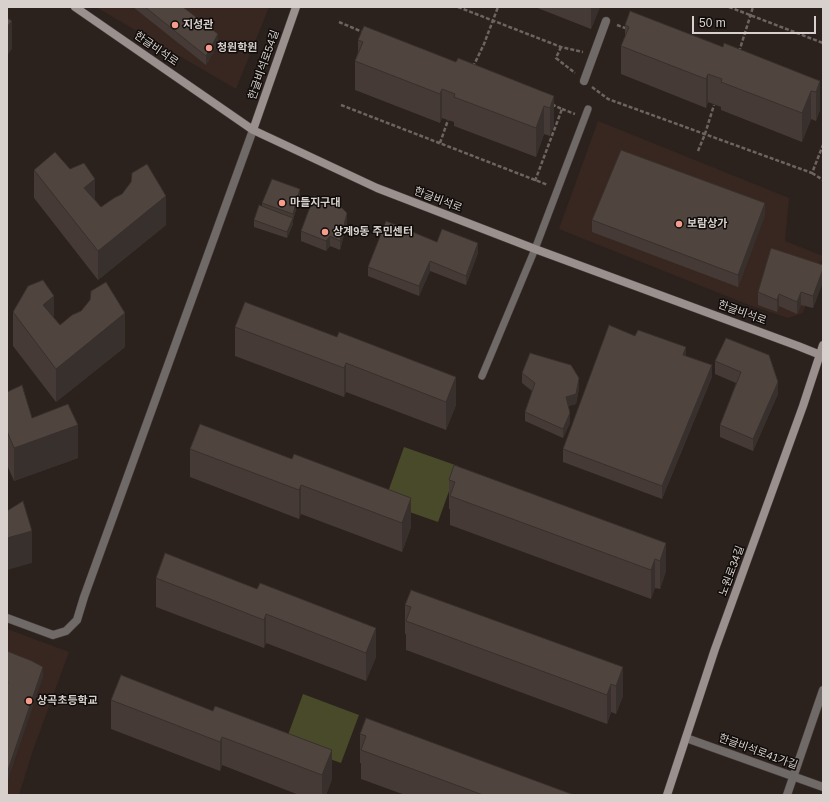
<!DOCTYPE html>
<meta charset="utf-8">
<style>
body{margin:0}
#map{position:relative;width:830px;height:802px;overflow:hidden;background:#2b211d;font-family:Helvetica,sans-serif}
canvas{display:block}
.frame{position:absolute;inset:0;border:8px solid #d7d0cd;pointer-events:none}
.scale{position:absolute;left:692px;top:16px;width:124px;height:18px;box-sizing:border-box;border:2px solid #d7d0cd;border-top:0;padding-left:5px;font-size:12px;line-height:14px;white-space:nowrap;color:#d7d0cd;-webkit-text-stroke:3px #100c0a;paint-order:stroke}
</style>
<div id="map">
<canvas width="830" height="802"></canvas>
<div class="frame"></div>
<div class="scale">50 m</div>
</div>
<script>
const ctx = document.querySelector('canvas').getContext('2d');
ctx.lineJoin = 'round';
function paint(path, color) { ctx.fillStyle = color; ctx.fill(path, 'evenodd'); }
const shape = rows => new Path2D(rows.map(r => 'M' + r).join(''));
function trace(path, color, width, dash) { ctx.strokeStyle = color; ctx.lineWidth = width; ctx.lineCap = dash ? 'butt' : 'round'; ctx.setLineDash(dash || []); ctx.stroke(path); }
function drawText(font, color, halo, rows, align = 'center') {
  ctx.font = font + ' Helvetica,"Noto Sans KR",sans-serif'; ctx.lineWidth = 3; ctx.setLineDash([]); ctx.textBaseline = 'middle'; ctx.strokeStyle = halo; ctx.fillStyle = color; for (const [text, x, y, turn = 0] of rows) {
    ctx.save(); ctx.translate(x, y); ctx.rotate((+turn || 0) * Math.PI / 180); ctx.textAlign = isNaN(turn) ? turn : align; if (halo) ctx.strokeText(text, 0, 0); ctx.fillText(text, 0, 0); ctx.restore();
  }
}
const built = shape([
 [96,7,269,7,236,89],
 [598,121,789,198,785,241,823,256,803,313,788,318,749,305,559,229],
 [7,629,69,652,33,750,19,795,7,795]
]);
const green = shape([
 [404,447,458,466,438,522,384,503],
 [303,694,359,715,341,763,285,743]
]);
const path = shape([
 [458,7,561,47,583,52],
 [729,7,823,43],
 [339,22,365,33],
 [617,25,628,29],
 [561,47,556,58,575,73],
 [739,52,753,7],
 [473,67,484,44,498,7],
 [592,87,608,99,812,173,823,145],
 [341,105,548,185],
 [562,109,575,114],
 [440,143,448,120],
 [698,151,705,134,714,105],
 [812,173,823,180],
 [535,181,562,109,553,105]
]);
const lane = shape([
 [482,376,535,249,588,109]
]);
const street = shape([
 [584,81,606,21],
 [7,618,53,635,66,631,77,620,84,597,253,130],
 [686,738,823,787],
 [787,795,823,690]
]);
const secondary = shape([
 [75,7,253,130,377,188,535,249,798,346,823,356],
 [253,130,296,7],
 [667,795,715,649,803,406,823,345]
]);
const wall = shape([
 [133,7,183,7,218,44,206,65],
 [535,7,600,7,591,29],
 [625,25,723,47,820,81,820,110,816,121,811,119,802,142,721,110,721,107,708,102,706,108,621,74,621,46,625,37],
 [358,40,456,62,554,96,554,125,550,136,544,134,536,157,454,126,454,122,442,118,440,123,355,90,355,61,358,52],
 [70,169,101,207,166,225,98,280,34,198,34,170],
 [300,196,293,220,293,224,287,238,254,227,254,220,262,206,262,203],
 [765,215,738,287,592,232,592,220],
 [347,223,340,250,330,246,326,251,301,241,301,231],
 [437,242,478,253,466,285,430,271,419,296,368,276,368,267],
 [823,265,823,282,813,308,801,305,797,314,779,306,777,312,758,305,758,292],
 [245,302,456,405,446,430,346,392,344,397,235,356,235,327],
 [13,312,54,318,60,325,125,347,56,402,13,346],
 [635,336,686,356,712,377,662,499,563,462,563,449],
 [715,361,778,382,778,394,753,451,720,437,720,425,736,383,715,374],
 [522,373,579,388,576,404,568,406,570,423,563,438,525,421,525,412,532,391,522,383],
 [7,392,32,418,78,458,14,481,7,465],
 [200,424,411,527,402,552,301,514,299,519,190,477,190,449],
 [449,480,666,543,666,571,660,589,655,588,651,599,450,525,450,509,449,509],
 [165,553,376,657,366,681,266,643,264,648,156,607,156,578],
 [405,605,623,667,623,696,616,714,611,712,607,724,406,650,406,634,405,634],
 [111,700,213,711,332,779,326,795,299,795,222,765,220,771,111,729],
 [360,734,574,795,405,795,361,779,361,763,360,763]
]);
const shadedWall = shape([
 [591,7,600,7,591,29],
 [12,21,12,49,7,56,7,27],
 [218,34,218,44,206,65,206,56],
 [708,74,708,102,706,108,706,79],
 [820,81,820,110,816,121,816,92],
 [442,89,442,118,440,123,440,94],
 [811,91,811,119,802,142,802,113],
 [554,96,554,125,550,136,550,108],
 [544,106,544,134,536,157,536,128],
 [95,179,95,207,84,188],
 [300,189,300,196,293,220,293,224,287,238,287,232,293,219,293,214],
 [166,196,166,225,98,280,98,251],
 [765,203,765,215,738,287,738,275],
 [347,213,347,223,340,250,340,241],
 [330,236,330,246,326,251,326,241],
 [478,243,478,253,466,285,466,276],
 [430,261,430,271,419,296,419,286],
 [823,269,823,282,813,308,813,296],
 [801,292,801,305,797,314,797,302],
 [779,294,779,306,777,312,777,300],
 [54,296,54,329,43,305],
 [125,313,125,347,56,402,56,369],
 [686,347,686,359,683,355],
 [346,363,346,392,344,397,344,368],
 [712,365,712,377,662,499,662,486],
 [456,377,456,405,446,430,446,402],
 [579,378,579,388,576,404,566,407,566,397],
 [778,382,778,394,753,451,753,439],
 [570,413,570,423,563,438,563,429],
 [78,425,78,458,14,481,14,448],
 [301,485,301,514,299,519,299,490],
 [411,498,411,527,402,552,402,523],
 [32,531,32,563,7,570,7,538],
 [666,543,666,571,660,589,660,561],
 [655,559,655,588,651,599,651,570],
 [266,614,266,643,264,648,264,620],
 [376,628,376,657,366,681,366,653],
 [43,667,43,677,7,782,7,773],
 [623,667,623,696,616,714,616,686],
 [611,684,611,712,607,724,607,695],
 [222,737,222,765,220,771,220,742],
 [332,750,332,779,326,795,322,795,322,775]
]);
const building = shape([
 [145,7,183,7,218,34,206,56,145,7],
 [630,11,723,47,724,43,820,81,816,92,811,91,802,113,721,82,722,79,708,74,706,79,621,46,629,27,625,25,630,11],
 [7,18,12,21,7,27,7,18],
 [364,26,456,62,458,58,554,96,550,108,544,106,536,128,454,97,455,94,442,89,440,94,355,61,363,42,358,40,364,26],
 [621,150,765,203,738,275,592,220,621,150],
 [55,152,70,169,84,163,95,179,84,188,101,207,114,198,122,194,131,182,132,173,147,164,166,196,98,251,34,170,55,152],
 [272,179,300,189,293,214,262,203,272,179],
 [314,196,339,205,347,213,340,241,330,236,326,241,301,231,314,196],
 [259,205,293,218,287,232,254,220,259,205],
 [386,221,437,242,442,229,478,243,466,276,430,261,419,286,368,267,386,221],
 [771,248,823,265,823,269,813,296,801,292,797,302,779,294,777,300,758,292,771,248],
 [43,280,54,296,43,305,60,325,72,315,81,311,90,300,91,291,106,282,125,313,56,369,13,312,28,286,43,280],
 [245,302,337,337,339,332,456,377,446,402,346,363,344,368,235,327,245,302],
 [609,325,635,336,638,330,686,347,683,355,712,365,662,486,563,449,609,325],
 [726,338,769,355,778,382,753,439,720,425,741,372,715,361,726,338],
 [530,353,571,365,579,378,576,394,566,397,570,413,563,429,525,412,535,383,522,373,530,353],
 [22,385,32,418,68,404,78,425,14,448,7,431,7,392,22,385],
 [200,424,292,459,294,454,411,498,402,523,301,485,299,490,190,449,200,424],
 [454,465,666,543,660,561,655,559,651,570,450,496,455,482,449,480,454,465],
 [23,501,32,531,7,538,7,511,23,501],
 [165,553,257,589,260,583,376,628,366,653,266,614,264,620,156,578,165,553],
 [411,590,623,667,616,686,611,684,607,695,406,621,411,607,405,605,411,590],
 [7,651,32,661,43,667,7,773,7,686,8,682,7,682,7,651],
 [121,675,213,711,215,706,332,750,322,775,222,737,220,742,111,700,121,675],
 [366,718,574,795,483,795,361,750,366,736,360,734,366,718]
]);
const markers = [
 [175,25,4,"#f49d8d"],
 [209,48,4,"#f49d8d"],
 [282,203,4,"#f49d8d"],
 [679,224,4,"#f49d8d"],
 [325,232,4,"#f49d8d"],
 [29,701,4,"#f49d8d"]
];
const poiNames = [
 ["지성관",183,25],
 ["청원학원",217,48],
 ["마들지구대",290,203],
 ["보람상가",687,224],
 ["상계9동 주민센터",333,232],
 ["상곡초등학교",37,701]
];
const streetNames = [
 ["한글비석로",156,49,35],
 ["한글비석로54길",264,65,-71],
 ["한글비석로",438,200,21],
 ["한글비석로",742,313,20],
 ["노원로34길",732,571,-70],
 ["한글비석로41가길",758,752,20]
];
paint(built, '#382720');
paint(green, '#484a2a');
trace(lane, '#473d39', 8);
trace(street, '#473d39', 9);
trace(secondary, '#473d39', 9);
trace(path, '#6d6460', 2.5, [4, 2]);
trace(lane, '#6f6967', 7);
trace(street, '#6f6967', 8);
trace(secondary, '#9a908d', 8);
paint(wall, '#453a36');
paint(shadedWall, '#38302c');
paint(building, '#50443f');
trace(building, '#38302c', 1);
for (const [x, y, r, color] of markers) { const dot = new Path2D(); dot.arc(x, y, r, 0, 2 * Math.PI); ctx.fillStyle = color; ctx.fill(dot); trace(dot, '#100c0a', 1.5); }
drawText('bold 11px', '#d7d0cd', '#100c0a', poiNames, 'left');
drawText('11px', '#d7d0cd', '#100c0a', streetNames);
</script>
